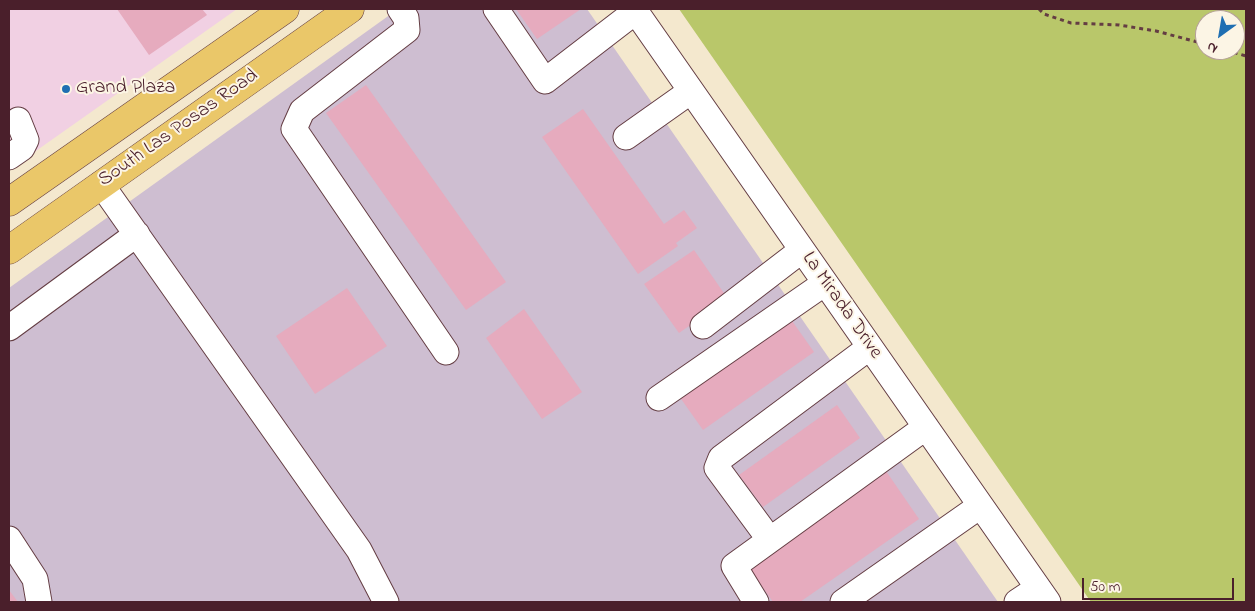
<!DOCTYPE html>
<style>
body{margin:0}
#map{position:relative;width:1255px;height:611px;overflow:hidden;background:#f4e8ce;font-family:"Indie Flower",sans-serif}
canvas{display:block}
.frame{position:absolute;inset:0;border:10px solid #4a1f2b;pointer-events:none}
.north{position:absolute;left:1195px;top:10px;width:50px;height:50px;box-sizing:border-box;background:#fcf5e5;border:1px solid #b59f9b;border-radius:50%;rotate:212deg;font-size:14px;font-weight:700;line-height:20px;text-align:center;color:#4a1f2b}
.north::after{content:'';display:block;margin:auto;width:18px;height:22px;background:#1f6fb2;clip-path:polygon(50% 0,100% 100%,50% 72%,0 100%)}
.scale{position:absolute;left:1082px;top:578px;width:152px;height:22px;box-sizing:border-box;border:2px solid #4a1f2b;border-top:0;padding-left:6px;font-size:15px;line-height:18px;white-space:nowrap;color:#4a1f2b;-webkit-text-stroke:4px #fcf5e5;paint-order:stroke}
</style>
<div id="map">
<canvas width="1255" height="611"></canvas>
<div class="frame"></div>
<div class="north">N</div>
<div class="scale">50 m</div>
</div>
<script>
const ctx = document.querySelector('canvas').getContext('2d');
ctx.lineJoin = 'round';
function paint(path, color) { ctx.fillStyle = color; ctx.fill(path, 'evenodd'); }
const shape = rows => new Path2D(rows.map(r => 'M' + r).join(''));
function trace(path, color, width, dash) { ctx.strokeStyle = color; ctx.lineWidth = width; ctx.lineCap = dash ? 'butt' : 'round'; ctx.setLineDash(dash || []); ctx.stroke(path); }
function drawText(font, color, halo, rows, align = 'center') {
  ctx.font = font + ' "Indie Flower",sans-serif'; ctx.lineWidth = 4; ctx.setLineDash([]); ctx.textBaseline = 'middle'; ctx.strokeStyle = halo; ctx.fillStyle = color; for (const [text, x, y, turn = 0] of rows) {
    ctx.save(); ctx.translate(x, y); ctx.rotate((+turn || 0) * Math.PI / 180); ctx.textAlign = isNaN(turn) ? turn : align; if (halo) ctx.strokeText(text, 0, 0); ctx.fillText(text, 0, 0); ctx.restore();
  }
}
const built = shape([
 [9,9,237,9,9,170]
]);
const industrial = shape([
 [398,9,587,9,998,602,9,602,9,288]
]);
const green = shape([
 [679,9,1246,9,1246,602,1091,602],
 [1205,20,1235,20,1235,50,1205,50]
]);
const building = shape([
 [117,9,202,9,207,15,149,55],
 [516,9,581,9,537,39],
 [366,85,506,282,466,310,326,113],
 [583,109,664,224,684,210,697,228,676,243,678,246,638,274,542,137],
 [694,250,728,299,679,333,644,284],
 [347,288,387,346,315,394,276,336],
 [524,309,582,392,542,419,486,338],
 [790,318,814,352,703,430,679,396],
 [837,405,860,438,763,507,739,475],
 [886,471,919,519,800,602,773,602,749,568],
 [9,590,18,602,9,602]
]);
const path = shape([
 [9,9,10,9],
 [1039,9,1044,14,1071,23,1119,25,1156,31,1205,44],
 [1226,50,1246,56]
]);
const minor = shape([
 [400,9,406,18,407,30,302,111,294,129,446,352],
 [496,9,545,81,636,11],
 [634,9,1048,602],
 [626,137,691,91],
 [9,157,22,148,26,140,18,120],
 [101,184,359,550,386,602],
 [703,326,802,250],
 [9,328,137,234],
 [659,398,825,283],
 [9,539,35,579,39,602],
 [770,540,717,468,721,458,870,347],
 [756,602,734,566,926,427],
 [843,602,980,506],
 [1017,602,1038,588]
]);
const major = shape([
 [9,202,285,9],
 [9,250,350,9]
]);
const markers = [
 [66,89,5,"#1f6fb2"]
];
const poiNames = [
 ["Grand Plaza",76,89]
];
const streetNames = [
 ["South Las Posas Road",179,129,-35],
 ["La Mirada Drive",841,306,55]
];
paint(built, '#f1d0e3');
paint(industrial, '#cebed1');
paint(green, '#b9c76a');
paint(building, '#e6abbe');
trace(minor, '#643d43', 27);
trace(major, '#643d43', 29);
trace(path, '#643d43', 3, [4, 4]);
trace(minor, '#fff', 25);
trace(major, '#eac769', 28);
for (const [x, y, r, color] of markers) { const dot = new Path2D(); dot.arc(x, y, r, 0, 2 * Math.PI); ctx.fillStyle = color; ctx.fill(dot); trace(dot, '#fcf5e5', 2); }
drawText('20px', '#4a1f2b', '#fcf5e5', poiNames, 'left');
drawText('20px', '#4a1f2b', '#fcf5e5', streetNames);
</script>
